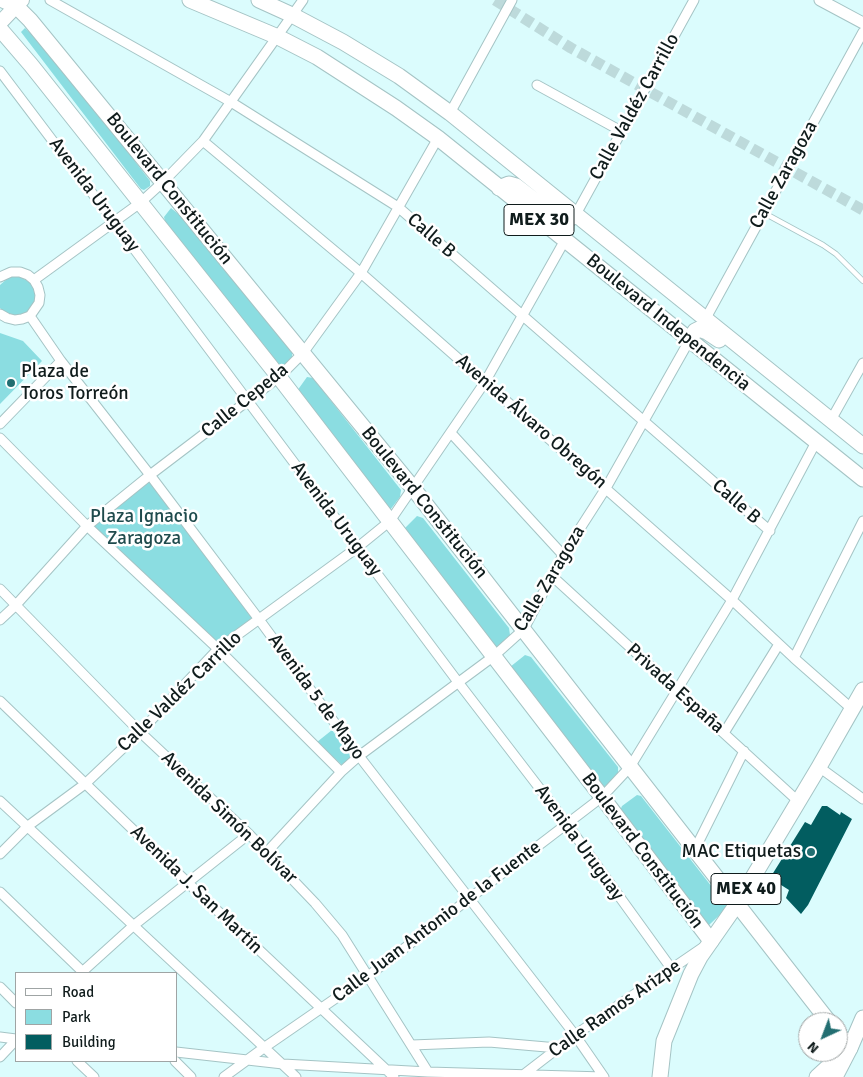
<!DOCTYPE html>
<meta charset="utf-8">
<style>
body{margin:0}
#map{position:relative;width:863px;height:1077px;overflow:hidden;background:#dbfcfd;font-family:Signika,sans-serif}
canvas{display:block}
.legend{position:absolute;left:15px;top:972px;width:162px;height:90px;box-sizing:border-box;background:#fff;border:1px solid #9fa4a4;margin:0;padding:6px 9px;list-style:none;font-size:15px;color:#101c1c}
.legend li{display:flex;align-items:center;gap:10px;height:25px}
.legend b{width:25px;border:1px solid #9fa4a4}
.north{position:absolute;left:798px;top:1012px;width:50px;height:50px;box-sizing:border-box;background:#fff;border:1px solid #9fa4a4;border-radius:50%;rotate:223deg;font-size:14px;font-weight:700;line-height:20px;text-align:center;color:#101c1c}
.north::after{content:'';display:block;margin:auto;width:18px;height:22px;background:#226e71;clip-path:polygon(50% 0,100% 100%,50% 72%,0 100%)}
</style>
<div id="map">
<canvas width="863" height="1077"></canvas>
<ul class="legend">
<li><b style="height:6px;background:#fff"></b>Road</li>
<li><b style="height:14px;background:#8bdde1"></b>Park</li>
<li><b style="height:14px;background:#025d60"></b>Building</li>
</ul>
<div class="north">N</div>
</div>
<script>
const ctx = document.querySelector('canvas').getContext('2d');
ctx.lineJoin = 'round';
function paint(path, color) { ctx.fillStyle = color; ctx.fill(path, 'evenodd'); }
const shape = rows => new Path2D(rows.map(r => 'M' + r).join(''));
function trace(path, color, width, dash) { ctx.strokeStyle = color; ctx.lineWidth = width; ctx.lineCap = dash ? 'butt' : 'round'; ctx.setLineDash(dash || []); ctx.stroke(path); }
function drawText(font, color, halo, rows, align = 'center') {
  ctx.font = font + ' Signika,sans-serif'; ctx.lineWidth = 5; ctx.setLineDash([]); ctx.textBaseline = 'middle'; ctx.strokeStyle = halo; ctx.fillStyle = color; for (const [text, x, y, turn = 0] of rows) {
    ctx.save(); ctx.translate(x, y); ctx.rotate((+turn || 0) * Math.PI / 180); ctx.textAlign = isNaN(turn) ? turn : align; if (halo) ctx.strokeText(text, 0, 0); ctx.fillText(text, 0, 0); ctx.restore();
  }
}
const green = shape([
 [25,28,53,54,150,181,150,186,144,190,141,189,21,32],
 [171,208,194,227,292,351,292,357,283,366,277,367,165,221,164,217],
 [14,276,21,277,32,284,37,297,35,303,27,314,14,316,8,315,0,308,0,285,8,278],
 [0,333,23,341,42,361,0,404],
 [307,377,313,378,401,490,400,497,390,510,297,391],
 [150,475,257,618,218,649,87,526],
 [417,516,423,518,509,628,510,635,497,647,490,645,404,529],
 [525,655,531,657,618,767,618,775,604,787,597,785,510,667],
 [332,730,353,759,343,766,317,742],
 [637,795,641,796,726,905,726,909,709,925,704,924,619,813,622,806]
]);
const building = shape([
 [822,806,827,806,840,815,841,812,852,819,808,905,801,914,786,898,789,890,770,878,805,822,811,825]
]);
const tertiaryTunnel = shape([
 [495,0,571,48,863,210]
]);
const service = shape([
 [764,213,823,245,836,254,863,281]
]);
const minor = shape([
 [50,0,231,102,398,207,770,531],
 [0,71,114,222,458,682,567,824,671,968],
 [537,85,621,131],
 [450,113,512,0],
 [203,141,361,273,732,600,794,658,852,709],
 [576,214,694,0],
 [0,277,11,272,20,272,28,275,34,280,38,287,40,295,39,303,30,316,22,319,15,320,7,318,0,314],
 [34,280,140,203,163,182,203,141,303,0],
 [30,316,61,361,150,475,258,618,359,756,575,1035,604,1077],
 [706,318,863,32],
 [831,420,863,363],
 [0,424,61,361],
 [451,433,563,555],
 [0,438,87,526,218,649,341,772],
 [552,576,799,802],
 [0,589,140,732,249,834,315,903,342,935,428,1072],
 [0,620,15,606,87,526,150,475,279,377,303,353,361,273,438,138],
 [794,658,863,521],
 [0,701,187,882,394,1077],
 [724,733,779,644],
 [819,767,863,799],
 [0,801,296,1077],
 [695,849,744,751],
 [267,852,341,772,359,756,494,656,524,629,563,555,606,488,689,341],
 [0,854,28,826,85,784,140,732,218,649,358,547,390,521,485,382,565,240],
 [0,892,84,973],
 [81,973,133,926,249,834],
 [0,987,16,1003],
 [0,1037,16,1039],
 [412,1045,489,1042,558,1048],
 [176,1052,283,1064,428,1072,604,1077],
 [0,1057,16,1040],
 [77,1061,94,1077],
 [175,1061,191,1077],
 [523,1075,575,1035,702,948],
 [224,1077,265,1047,368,976,602,797,630,767,732,600,816,442]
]);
const tertiary = shape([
 [820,0,863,23]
]);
const secondary = shape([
 [0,23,22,0]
]);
const primary = shape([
 [3,0,16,6,30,20,413,488,829,1022],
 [190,0,278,37,317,57,396,108,438,138,863,479],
 [259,0,292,15,343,42,399,76,450,113,863,446],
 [0,29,31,65,279,377,602,797,711,941],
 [499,188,509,184,516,186,556,217,566,219,573,217,576,214],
 [689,341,695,331,699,329,707,332,719,340],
 [838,1033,850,1048]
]);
const trunk = shape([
 [660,1077,664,1041,691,974,700,957,737,904,819,767,863,690],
 [817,1077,829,1066,842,1063],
 [835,1077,850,1048,863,1018]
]);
const markers = [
 [11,383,5,"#226e71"],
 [811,852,5,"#226e71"]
];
const shields = [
 [539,220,70],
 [746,889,70]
];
const shieldNames = [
 ["MEX 30",539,220],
 ["MEX 40",746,889]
];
const streetNames = [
 ["Calle Valdéz Carrillo",635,107,-61],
 ["Calle Zaragoza",784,175,-61],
 ["Boulevard Constitución",169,189,51],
 ["Avenida Uruguay",94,195,53],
 ["Calle B",431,236,41],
 ["Boulevard Independencia",668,323,39],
 ["Calle Cepeda",245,401,-39],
 ["Avenida Álvaro Obregón",531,422,41],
 ["Calle B",736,502,41],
 ["Boulevard Constitución",424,503,51],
 ["Avenida Uruguay",336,519,53],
 ["Calle Zaragoza",550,579,-59],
 ["Privada España",675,689,42],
 ["Calle Valdéz Carrillo",180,692,-44],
 ["Avenida 5 de Mayo",316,697,54],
 ["Avenida Simón Bolívar",229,818,44],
 ["Avenida Uruguay",579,843,54],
 ["Boulevard Constitución",642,851,53],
 ["Avenida J. San Martín",196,890,44],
 ["Calle Juan Antonio de la Fuente",437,922,-37],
 ["Calle Ramos Arizpe",615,1009,-35]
];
const poiNames = [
 ["Plaza de",21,372],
 ["Toros Torreón",21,394],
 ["MAC Etiquetas",801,852,"right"]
];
const parkNames = [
 ["Plaza Ignacio",144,517],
 ["Zaragoza",144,539]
];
paint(green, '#8bdde1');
paint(building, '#025d60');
trace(tertiaryTunnel, '#bddadb', 11, [11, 5.5]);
trace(service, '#a5c4c5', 6);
trace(minor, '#a5c4c5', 11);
trace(tertiary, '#a5c4c5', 13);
trace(secondary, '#a5c4c5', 16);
trace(primary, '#a5c4c5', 17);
trace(trunk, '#a5c4c5', 17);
trace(service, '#fff', 4.5);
trace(minor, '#fff', 9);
trace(tertiary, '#fff', 11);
trace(secondary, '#fff', 14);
trace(primary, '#fff', 15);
trace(trunk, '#fff', 15);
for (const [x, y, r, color] of markers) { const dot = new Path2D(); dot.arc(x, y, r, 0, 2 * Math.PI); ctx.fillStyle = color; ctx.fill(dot); trace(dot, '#fff', 2); }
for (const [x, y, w] of shields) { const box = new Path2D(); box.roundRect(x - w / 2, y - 15.5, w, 31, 4); ctx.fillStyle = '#fff'; ctx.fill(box); trace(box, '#101c1c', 1); }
drawText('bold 18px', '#101c1c', null, shieldNames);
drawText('19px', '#101c1c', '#fff', streetNames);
drawText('19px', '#101c1c', '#fff', poiNames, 'left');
drawText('19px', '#1f4b4d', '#fff', parkNames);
</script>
